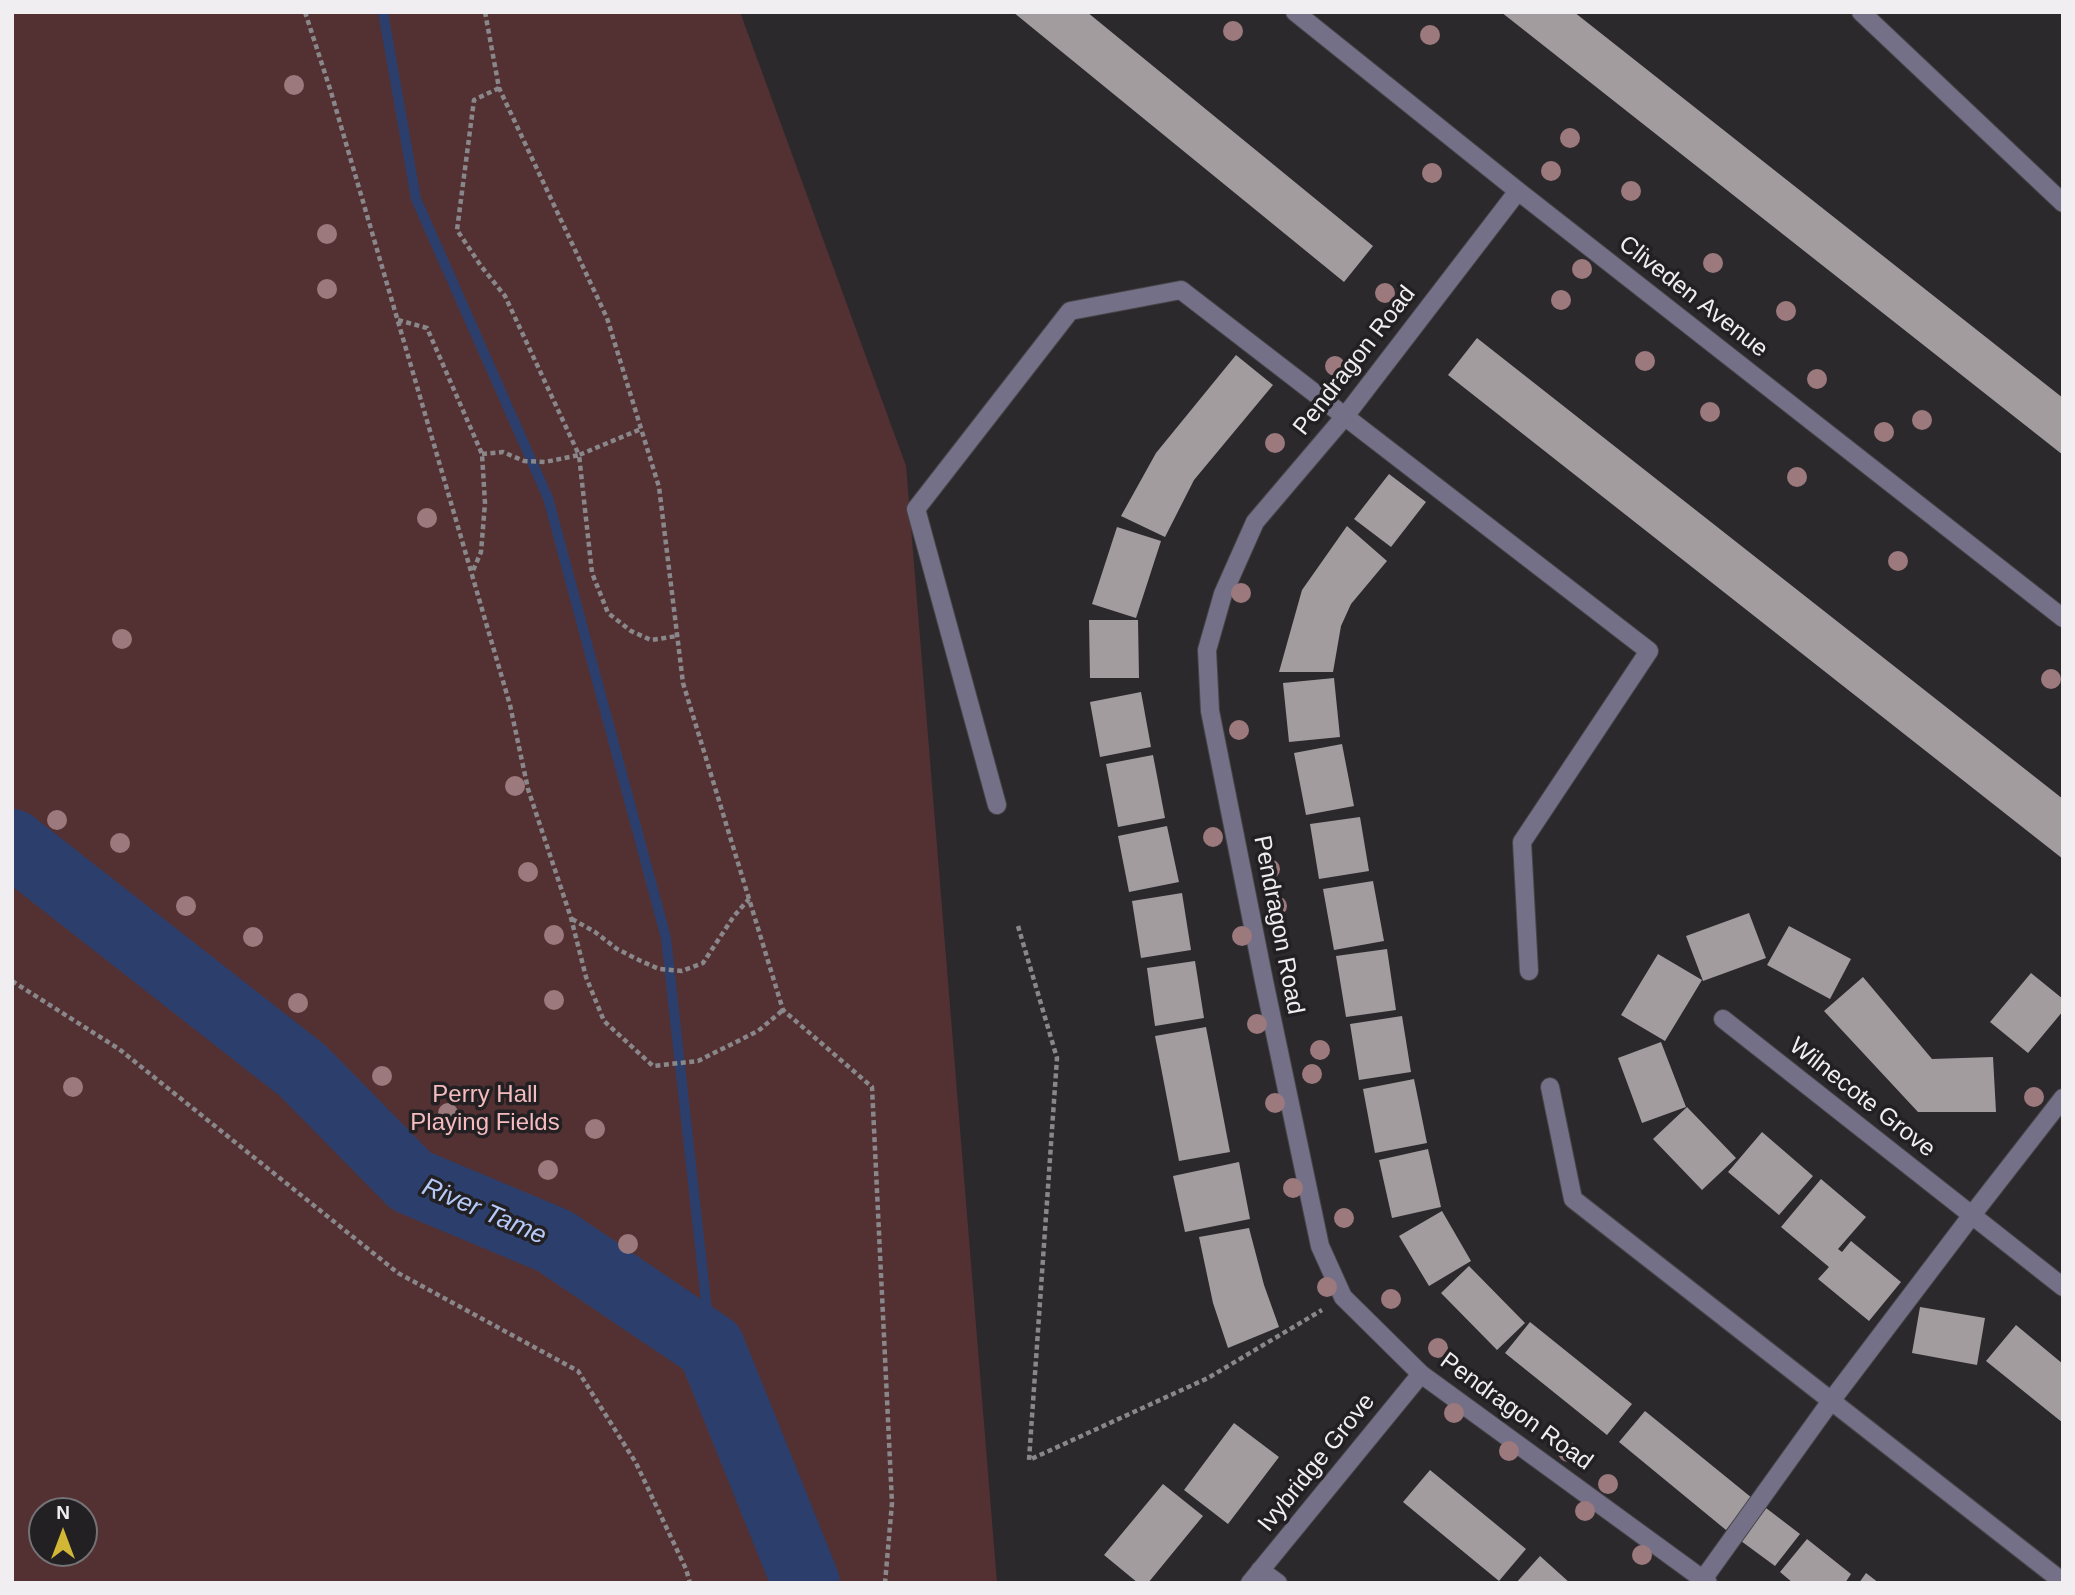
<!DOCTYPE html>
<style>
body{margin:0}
#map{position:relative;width:2075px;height:1595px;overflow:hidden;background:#2c292d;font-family:Helvetica,sans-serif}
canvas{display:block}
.frame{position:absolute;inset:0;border:14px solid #f0eef0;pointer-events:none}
.north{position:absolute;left:28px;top:1497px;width:70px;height:70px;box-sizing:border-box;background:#222023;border:2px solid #747275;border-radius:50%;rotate:0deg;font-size:19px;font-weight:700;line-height:28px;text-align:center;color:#f0eef0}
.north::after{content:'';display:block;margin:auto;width:24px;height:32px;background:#d2b736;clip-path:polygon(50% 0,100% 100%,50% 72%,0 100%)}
</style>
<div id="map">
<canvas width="2075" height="1595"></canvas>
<div class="frame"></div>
<div class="north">N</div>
</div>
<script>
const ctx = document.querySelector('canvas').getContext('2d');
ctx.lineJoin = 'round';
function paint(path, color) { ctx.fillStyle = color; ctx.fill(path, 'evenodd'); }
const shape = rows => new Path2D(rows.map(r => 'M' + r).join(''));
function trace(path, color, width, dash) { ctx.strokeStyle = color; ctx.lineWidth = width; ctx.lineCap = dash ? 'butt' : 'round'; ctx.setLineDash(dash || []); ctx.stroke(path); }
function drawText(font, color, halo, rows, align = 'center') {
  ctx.font = font + ' Helvetica,sans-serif'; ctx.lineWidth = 7; ctx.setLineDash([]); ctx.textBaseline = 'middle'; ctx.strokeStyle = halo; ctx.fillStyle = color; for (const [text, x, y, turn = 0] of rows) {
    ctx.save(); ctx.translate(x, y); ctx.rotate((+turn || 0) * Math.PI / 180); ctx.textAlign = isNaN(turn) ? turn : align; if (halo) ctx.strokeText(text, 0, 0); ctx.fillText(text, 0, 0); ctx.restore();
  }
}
const green = shape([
 [12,12,740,12,906,466,997,1583,12,1583],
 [42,1511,84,1511,84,1553,42,1553]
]);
const stream = shape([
 [383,12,416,199,548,498,666,938,711,1347]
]);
const river = shape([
 [12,843,303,1071,411,1181,554,1241,711,1347,806,1583]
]);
const building = shape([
 [1013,12,1087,12,1373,246,1344,282],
 [1501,12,1574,12,2063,398,2063,455],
 [1477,338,2063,799,2063,859,1448,375],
 [1236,355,1273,385,1194,480,1165,537,1121,516,1156,453],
 [1389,474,1426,502,1391,547,1354,519],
 [1347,526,1387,561,1351,604,1341,626,1333,672,1279,672,1302,590],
 [1117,527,1161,541,1136,618,1092,604],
 [1089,620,1138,620,1139,678,1090,678],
 [1334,678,1340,737,1289,742,1283,683],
 [1141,692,1151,747,1100,757,1090,702],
 [1342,744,1354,806,1306,815,1294,753],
 [1153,755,1165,818,1118,827,1106,764],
 [1360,817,1369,871,1319,879,1310,824],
 [1167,826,1179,882,1129,892,1118,836],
 [1373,881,1384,941,1334,950,1323,889],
 [1182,893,1191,950,1141,958,1132,901],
 [1749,913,1766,958,1703,981,1686,936],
 [1789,926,1851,959,1830,999,1767,965],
 [1387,949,1396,1010,1346,1017,1336,956],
 [1658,954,1702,980,1665,1041,1621,1015],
 [1195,961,1204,1018,1155,1026,1147,968],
 [2031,973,2063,999,2063,1011,2028,1053,1990,1022],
 [1863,977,1932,1059,1993,1057,1996,1112,1918,1112,1824,1011],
 [1402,1016,1411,1072,1359,1080,1350,1024],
 [1206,1027,1230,1152,1179,1161,1155,1036],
 [1661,1042,1686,1107,1642,1123,1618,1058],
 [1414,1079,1427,1143,1375,1153,1363,1089],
 [1687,1107,1736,1158,1702,1190,1653,1139],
 [1762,1132,1813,1176,1779,1215,1728,1172],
 [1428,1149,1441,1207,1392,1218,1379,1160],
 [1239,1162,1250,1219,1185,1232,1173,1176],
 [1821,1179,1866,1217,1838,1249,1842,1252,1851,1241,1901,1282,1869,1321,1818,1279,1829,1267,1781,1227],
 [1442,1211,1471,1261,1429,1286,1399,1236],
 [1249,1228,1264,1285,1279,1327,1228,1348,1213,1303,1199,1237],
 [1469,1266,1525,1323,1497,1350,1441,1293],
 [1920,1307,1985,1318,1977,1365,1912,1353],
 [1530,1322,1632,1404,1607,1435,1505,1353],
 [2016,1325,2063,1364,2063,1423,1986,1361],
 [1645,1411,1752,1498,1726,1530,1619,1442],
 [1234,1423,1279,1457,1228,1524,1184,1490],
 [1430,1470,1526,1549,1499,1581,1403,1502],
 [1163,1484,1203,1516,1148,1583,1138,1583,1104,1555],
 [1766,1508,1800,1534,1775,1566,1741,1541],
 [1807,1539,1851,1574,1845,1583,1793,1583,1780,1572],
 [1540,1556,1570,1583,1516,1583],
 [1866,1573,1879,1583,1859,1583]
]);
const path = shape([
 [305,12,331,92,510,705,528,789,571,918,586,977,604,1021,653,1066,698,1061,758,1031,783,1010],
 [485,12,499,88,607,318,659,487,683,683,783,1010,872,1087,892,1503,885,1583],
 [499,88,474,100,457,230,481,266,505,296,579,455,641,429],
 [398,320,427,328,482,454,485,503,481,552,472,573],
 [482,454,503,452,524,461,545,462,579,455,592,573,608,613,631,631,651,640,677,636],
 [572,919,595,932,617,949,641,961,659,969,682,971,703,963,734,916,749,899],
 [1018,926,1057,1058,1029,1460,1208,1378,1322,1310],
 [12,981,119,1049,398,1273,578,1371,636,1463,686,1569,690,1583]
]);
const minor = shape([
 [1295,12,1518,191,2063,618],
 [1861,12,2063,203],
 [1518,191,1346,415,1255,522,1223,594,1207,650,1210,711,1264,981,1320,1246,1343,1297,1421,1374,1708,1583],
 [997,805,916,509,1070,311,1181,290,1649,651,1522,842,1529,971],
 [1723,1019,2063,1287],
 [1550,1087,1573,1199,2063,1582],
 [1260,1570,1278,1583],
 [1704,1578,1831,1401,1972,1215,2063,1098],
 [1250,1583,1421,1374]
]);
const trees = [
 [1233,31],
 [1430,35],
 [294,85],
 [1570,138],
 [1551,171],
 [1432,173],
 [1631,191],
 [327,234],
 [1713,263],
 [1582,269],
 [327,289],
 [1385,293],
 [1561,300],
 [1786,311],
 [1645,361],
 [1335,366],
 [1817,379],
 [1710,412],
 [1922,420],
 [1884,432],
 [1275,443],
 [1797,477],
 [427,518],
 [1898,561],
 [1241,593],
 [122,639],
 [2051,679],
 [1239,730],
 [515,786],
 [57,820],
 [1213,837],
 [120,843],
 [1270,869],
 [528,872],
 [186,906],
 [1277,906],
 [554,935],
 [1242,936],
 [253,937],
 [554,1000],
 [298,1003],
 [1257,1024],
 [1320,1050],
 [1312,1074],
 [382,1076],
 [73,1087],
 [2034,1097],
 [1275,1103],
 [448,1113],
 [595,1129],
 [548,1170],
 [1293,1188],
 [1344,1218],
 [628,1244],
 [1327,1287],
 [1391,1299],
 [1438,1348],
 [1454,1413],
 [1509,1451],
 [1568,1452],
 [1608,1484],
 [1585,1511],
 [1642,1555]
];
const streetNames = [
 ["Cliveden Avenue",1693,297,38],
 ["Pendragon Road",1355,361,-52],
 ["Pendragon Road",1278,925,79],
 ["Wilnecote Grove",1862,1098,38],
 ["Pendragon Road",1516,1412,36],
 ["Ivybridge Grove",1317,1463,-51]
];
const parkNames = [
 ["Perry Hall",485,1095],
 ["Playing Fields",485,1123]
];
const waterNames = [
 ["River Tame",484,1212,23]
];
paint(green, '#533133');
trace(stream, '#2c3f6c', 10);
trace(river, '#2c3f6c', 68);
paint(building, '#a29c9f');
trace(minor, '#474548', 20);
trace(path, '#8a878a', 4.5, [5, 3.5]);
trace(minor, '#747088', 18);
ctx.fillStyle = '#9b797d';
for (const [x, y] of trees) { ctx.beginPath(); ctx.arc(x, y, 10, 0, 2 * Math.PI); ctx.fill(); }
drawText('24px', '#f0eef0', '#222023', streetNames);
drawText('24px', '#f5bbbe', '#222023', parkNames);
drawText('italic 26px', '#b4c9f6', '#222023', waterNames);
</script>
